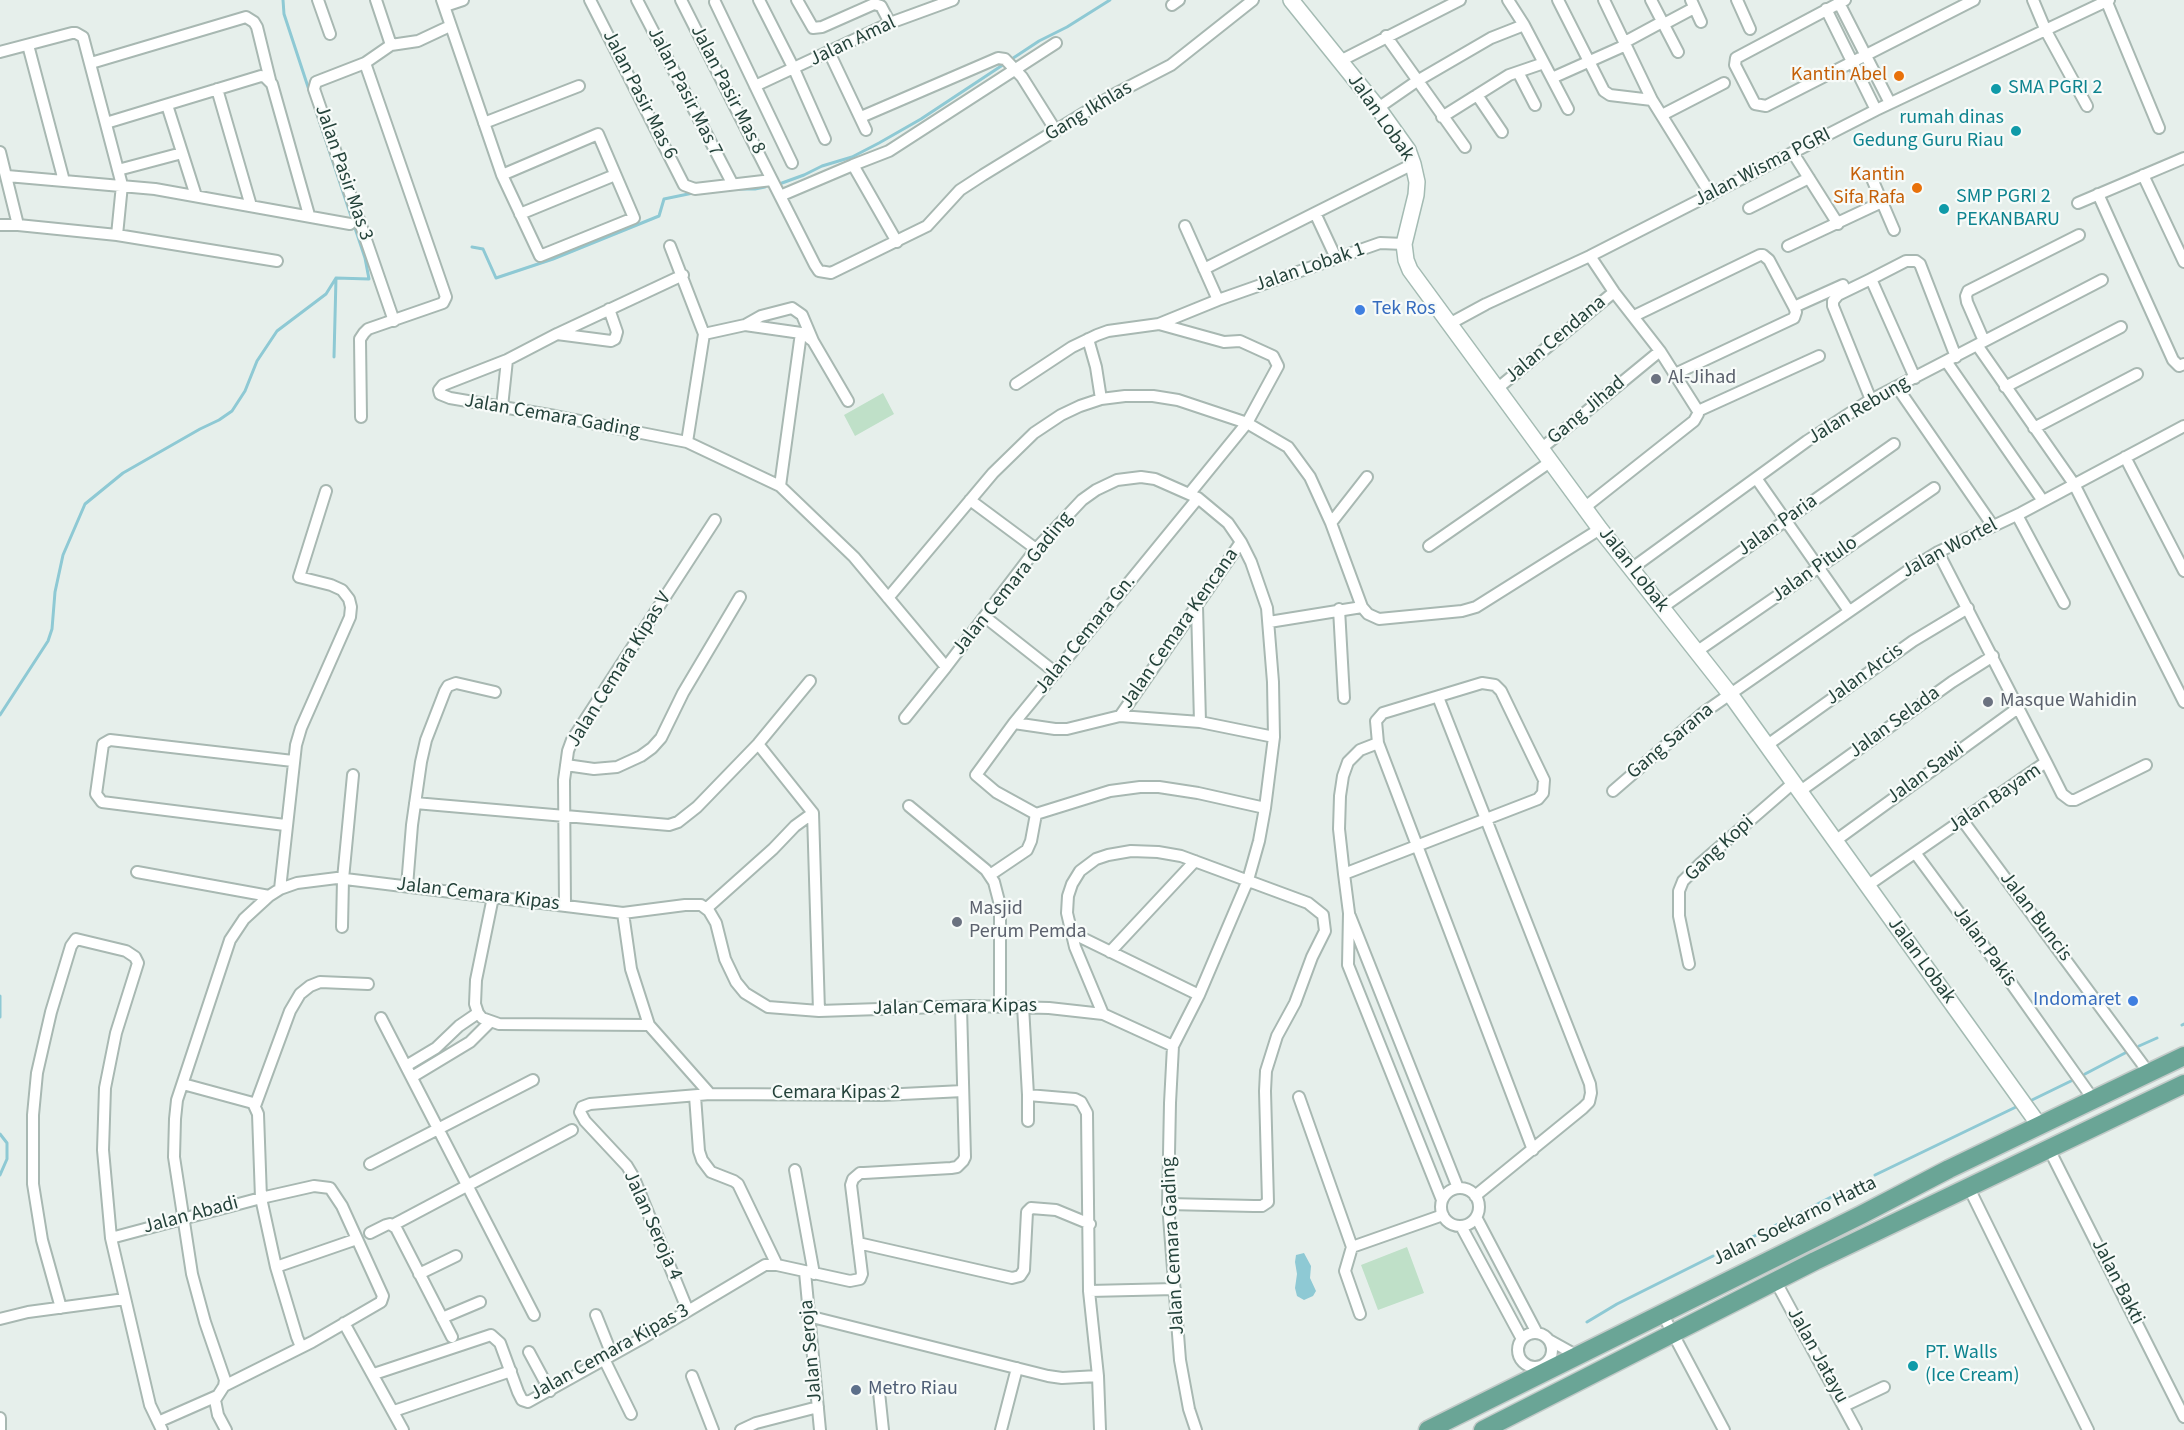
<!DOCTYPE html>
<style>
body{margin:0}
canvas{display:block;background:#e6efeb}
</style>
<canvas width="2184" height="1430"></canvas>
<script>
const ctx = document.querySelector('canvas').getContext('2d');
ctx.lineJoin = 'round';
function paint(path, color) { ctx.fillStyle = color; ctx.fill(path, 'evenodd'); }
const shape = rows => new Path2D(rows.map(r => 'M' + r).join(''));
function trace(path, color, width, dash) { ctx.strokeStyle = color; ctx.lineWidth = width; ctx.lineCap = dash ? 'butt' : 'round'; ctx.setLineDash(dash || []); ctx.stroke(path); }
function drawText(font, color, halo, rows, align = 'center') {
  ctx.font = font + ' "Source Sans 3",sans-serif'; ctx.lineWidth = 4.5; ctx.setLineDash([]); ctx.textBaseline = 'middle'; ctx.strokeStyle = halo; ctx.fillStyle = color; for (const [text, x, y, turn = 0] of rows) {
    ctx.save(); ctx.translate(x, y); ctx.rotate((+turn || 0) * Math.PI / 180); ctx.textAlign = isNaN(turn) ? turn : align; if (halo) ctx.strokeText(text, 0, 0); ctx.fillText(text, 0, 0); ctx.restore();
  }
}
const green = shape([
 [883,393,894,414,855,436,844,415],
 [1407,1247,1424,1293,1378,1310,1361,1265]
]);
const water = shape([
 [1304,1253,1311,1266,1310,1278,1316,1291,1313,1296,1304,1300,1297,1296,1295,1288,1297,1274,1295,1262,1296,1255]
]);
const stream = shape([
 [283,0,284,14,310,93],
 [782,183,804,175,822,166,852,157,879,143,921,119,1039,41,1067,27,1110,0],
 [738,189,755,189,765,187],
 [472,247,483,249,496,278,553,259,659,216,664,199,693,193],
 [334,357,336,278],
 [0,715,48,641,52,629,55,592,63,555,85,504,123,473,200,429,219,420,232,411,245,391,257,361,277,331,326,294,336,278,369,279,365,258,316,111],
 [0,996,0,1017],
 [2182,1025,2184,1024],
 [2139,1046,2157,1038],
 [2085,1074,2125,1053],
 [2032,1100,2071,1081],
 [0,1134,7,1143,7,1159,0,1175],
 [1875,1175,2016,1107],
 [1853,1186,1862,1182],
 [1727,1250,1839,1193],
 [1587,1322,1617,1304,1713,1256]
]);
const street = shape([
 [318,0,330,34],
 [376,0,391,45,365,63,316,82,314,89,394,321],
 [442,0,502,175,540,256,634,218,598,134,502,175],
 [590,0,684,185,695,189,772,180],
 [637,0,732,183],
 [681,0,815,265,819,271,831,273,927,226,960,190,983,175,1115,94,1171,65,1253,0],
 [759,0,794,69,825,139],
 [797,0,813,28,822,27,874,4,881,6,890,23],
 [1508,0,1524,25,1568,109],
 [1558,0,1604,91,1610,95,1652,100],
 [1604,0,1652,100,1711,195],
 [1651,0,1678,52],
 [1691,0,1701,22],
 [1737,0,1750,29],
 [1845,0,1736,58,1735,65,1755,104,1766,106,1974,0],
 [2033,0,2046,31,2087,106],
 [2106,0,2159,128],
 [715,2,792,163],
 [1839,3,1890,103],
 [1172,5,1179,0],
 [445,6,463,0],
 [1826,9,1876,110],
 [1664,24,1694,8],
 [1386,36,1465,147],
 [1625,42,1662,22],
 [28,45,64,181],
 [391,45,418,41,450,26],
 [0,52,72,33,76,33,83,37,122,185,117,235],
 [829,52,866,130],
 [1340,61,1460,0],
 [91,63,246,17,254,22,257,27,270,80],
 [1518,72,1535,105],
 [1552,78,1626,45],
 [755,86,890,23,953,0],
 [217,89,251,206],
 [1477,95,1502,132],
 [167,105,196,196],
 [1378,108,1417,81,1491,38,1524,25],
 [1662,115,1724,83],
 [861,117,998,58,1005,59,1022,77,1056,131],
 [1442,117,1509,75,1544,63],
 [106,123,261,76,265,77,272,84,309,215],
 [484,123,579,86],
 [0,152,18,225],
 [1793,153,1838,224],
 [853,165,889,151,1056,43],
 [118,170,182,153],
 [2143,175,2184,262],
 [7,176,155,189,350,224],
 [1873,181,1894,230],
 [2098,194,2173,360,2179,366,2184,364],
 [780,196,853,165,897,242],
 [2078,203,2184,158],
 [1749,208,1809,178],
 [520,214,615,175],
 [0,225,18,225,117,235,277,261],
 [1185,226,1218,300,1380,243,1404,244],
 [670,246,704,334,687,442],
 [1788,246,1882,202],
 [1336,258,1315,213,1413,164],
 [1204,269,1315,213],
 [683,275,557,334,507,360,443,385,439,390,440,394,450,398,555,416,687,442,780,486,854,557,946,667,1036,549,1082,500,1096,490,1117,480,1141,477,1155,479,1198,498,1228,523,1241,542,1251,562,1267,608,1273,682,1274,737,1265,808,1259,841,1248,880,1199,995,1173,1046,1170,1103,1168,1204,1180,1360,1189,1409,1196,1430],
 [1871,279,1838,295,1833,301,1833,306,1871,400],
 [1794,307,1843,285],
 [1634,316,1760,255,1763,255,1769,260,1794,307,1796,312,1794,318,1675,374],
 [1451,323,1486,304,1590,256,1876,110,2109,0],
 [1159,324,1218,300],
 [745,325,761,316,792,308,802,315,813,341],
 [557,334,611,341,615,339,617,332,609,309],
 [704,334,745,325,801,333,780,486],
 [809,338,813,341,848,401],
 [1088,339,1096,367,1101,399],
 [1984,341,1967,302,1966,296,1968,291,2079,235],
 [1977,345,2074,484,2184,702],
 [1946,361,2043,501],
 [1915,378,1871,279,1906,261,1916,261,1920,264,1956,357],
 [1016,384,1072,347,1097,335,1108,331,1159,324,1224,342,1240,341,1273,356,1278,366,1247,423,1190,493],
 [1897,387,1993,526],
 [2005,387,2121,327],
 [1498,388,1614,292],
 [502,407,507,360],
 [1698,411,1819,356],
 [361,417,360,339,364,333,368,329,443,303,446,297,365,63],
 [2034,428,2137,374],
 [1542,448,1660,351],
 [2125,457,2184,571],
 [1756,478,1849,611],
 [1198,498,1014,723,976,775,996,792,1036,814,1110,791,1140,787,1159,787,1198,793,1265,808],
 [970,500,1036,549],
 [1584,508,1694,421,1698,414,1698,411,1660,351,1614,292,1590,256],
 [2017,515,2064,603],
 [1331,523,1367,477],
 [1429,546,1550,462],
 [1938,552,2046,762],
 [1631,569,1807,441,1867,402,2102,280],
 [888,598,993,473,1034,433,1061,415,1080,406,1101,399,1125,396,1153,396,1178,400,1247,423,1288,447,1310,477,1331,523,1362,607,1368,614,1379,619,1462,611,1476,607,1600,529],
 [1197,606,1200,722],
 [1663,607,1894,444],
 [1339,609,1344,698],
 [985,617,1056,673],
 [1269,622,1362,607],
 [1696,652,1934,488],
 [1438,697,1590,1084,1591,1093,1589,1102,1583,1108,1475,1196],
 [1120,716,1241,542],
 [905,718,946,667],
 [1014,723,1055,729,1067,729,1120,716,1200,722,1274,737],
 [1378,743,1533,1150],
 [758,744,813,813,819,1011],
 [1766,746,1913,641,1968,608],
 [566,765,594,769,617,767,641,756,652,748,661,738,683,693,740,597],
 [1613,791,1703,713,1909,570,1938,552,2021,513,2184,426],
 [1799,792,1952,682,1993,656],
 [415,803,669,825,678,822,697,807,758,744,810,681],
 [909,806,986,870,994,882,1000,905,1000,1006],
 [1963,821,2149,1073],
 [285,825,102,802,96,794,103,744,110,740,293,761],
 [1835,841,2018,708],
 [1916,854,2011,983,2093,1099],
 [137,872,269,896],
 [1344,874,1538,799,1543,793,1544,780,1501,691,1495,685,1482,683,1383,713,1376,721,1378,743,1360,750,1348,762,1343,776,1340,796,1339,829,1344,874,1349,913,1348,965,1442,1200],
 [990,875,1027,850,1031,841,1036,814],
 [407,886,412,825,421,762,426,740,445,691,448,686,456,683,495,692],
 [1867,886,2046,762,2062,794,2070,800,2075,800,2146,765],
 [280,889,296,745,301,728,350,617,351,607,349,599,342,590,331,585,299,577,326,491],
 [493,897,476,980,475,1004,478,1013,482,1018,499,1024,649,1025],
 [565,905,564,780,568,751,572,740,715,520],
 [707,908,773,849,795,826,813,813],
 [623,913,631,969,649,1025,710,1094],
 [1350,916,1458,1188],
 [342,927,343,879,353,775],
 [1070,932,1199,995],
 [1110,952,1195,861],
 [1689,964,1679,916,1679,891,1683,881,1701,863,1792,784],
 [1023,1006,1028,1095,1075,1099,1081,1102,1087,1113,1089,1291,1098,1376,1100,1430],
 [1103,1014,1075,947,1067,913,1068,896,1072,884,1080,871,1096,859,1108,855,1131,851,1158,852,1181,856,1308,903,1323,915,1325,931,1312,957,1295,1003,1277,1036,1266,1071,1265,1091,1268,1202,1262,1206,1254,1206,1168,1204],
 [381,1018,534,1315],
 [406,1066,436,1048,459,1026,478,1013],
 [412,1077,470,1042,490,1022],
 [183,1084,253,1103,258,1114,261,1198,314,1186,330,1188,342,1206,383,1296,381,1302,312,1342,224,1386],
 [1028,1095,1028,1121],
 [695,1096,699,1151,702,1160,711,1172,734,1181,738,1184,777,1265],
 [1299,1097,1352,1247,1443,1215],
 [255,1106,290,1011,300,994,310,986,320,982,368,984],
 [2049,1149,2184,1417],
 [370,1164,533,1080],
 [795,1170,814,1274],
 [1968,1186,2088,1430],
 '1441 1207a19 19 0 1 1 38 0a19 19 0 1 1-38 0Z',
 [1476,1217,1537,1333],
 [393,1225,572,1130],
 [1461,1226,1522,1339],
 [370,1233,386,1225,390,1224,396,1228,452,1337],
 [111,1238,261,1198,276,1267,297,1337,301,1347],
 [858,1243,1012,1278,1020,1276,1024,1270,1027,1212,1031,1208,1056,1210,1090,1224],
 [1352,1247,1345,1271,1360,1314],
 [276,1267,357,1239],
 [805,1272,820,1430],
 [419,1274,456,1256],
 [1776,1282,1856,1430],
 [1089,1291,1175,1289],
 [61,1308,42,1240,33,1184,33,1115,37,1073,51,1012,71,946,76,939,126,951,135,957,138,963,116,1033,105,1088,103,1150,111,1238,150,1405,162,1430],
 [688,1311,633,1176,627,1166,585,1121,580,1112,582,1107,590,1104,710,1094,882,1095,963,1091],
 [1662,1313,1724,1430],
 [596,1315,612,1355],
 [808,1316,1048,1376,1062,1378,1098,1376],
 [442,1318,480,1302],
 [0,1319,28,1312,125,1299],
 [344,1323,403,1430],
 '1518 1350a17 17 0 1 1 34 0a17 17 0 1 1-34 0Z',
 [1549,1340,1576,1355],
 [529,1352,550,1391],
 [604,1359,631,1414],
 [374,1374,491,1335,500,1343,518,1392,522,1400,528,1402,641,1339,765,1265,777,1265,850,1281,860,1279,862,1274,851,1185,853,1179,860,1173,864,1173,951,1168,957,1167,963,1161,965,1157,961,1007],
 [692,1376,713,1430],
 [879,1392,883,1430],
 [1844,1406,1884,1387],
 [394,1411,511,1371],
 [0,1418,0,1430],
 [158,1422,217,1396],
 [226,1430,218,1415,215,1400,224,1386,225,1380,205,1322,192,1274,174,1157,175,1119,177,1100,230,940,244,919,269,896,280,889,297,883,337,878,623,913,685,905,701,905,709,911,716,923,725,959,736,982,745,993,768,1007,819,1011,970,1006,1049,1008,1103,1014,1173,1046],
 [741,1430,756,1423,818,1407],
 [1001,1430,1017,1368]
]);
const secondary = shape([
 [1291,0,1378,108,1408,150,1413,164,1417,182,1416,195,1404,244,1406,260,1410,270,1600,529,1730,694,2039,1125]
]);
const primary = shape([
 [1428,1430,1861,1215,1949,1169,2184,1056],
 [1483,1430,1815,1261,2184,1084]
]);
const markers = [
 [1899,76,6,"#e8710a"],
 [1996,89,6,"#0f9aa8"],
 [2016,131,6,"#0f9aa8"],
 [1917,188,6,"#e8710a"],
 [1944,209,6,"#0f9aa8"],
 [1360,310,6,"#3f7fe0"],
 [1656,379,6,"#6b7280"],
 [1988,702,6,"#6b7280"],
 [957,922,6,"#6b7280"],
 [2133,1001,6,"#3f7fe0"],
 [1913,1366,6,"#0f9aa8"],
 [856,1390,6,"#5c6f8a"]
];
const streetNames = [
 ["Jalan Amal",853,42,-25],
 ["Jalan Pasir Mas 8",727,90,63],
 ["Jalan Pasir Mas 7",684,92,63],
 ["Jalan Pasir Mas 6",639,95,63],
 ["Gang Ikhlas",1089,112,-31],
 ["Jalan Lobak",1380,118,55],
 ["Jalan Wisma PGRI",1763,168,-27],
 ["Jalan Pasir Mas 3",343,173,71],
 ["Jalan Lobak 1",1310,268,-19],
 ["Jalan Cendana",1556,340,-40],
 ["Gang Jihad",1587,411,-40],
 ["Jalan Rebung",1859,411,-31],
 ["Jalan Cemara Gading",552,417,10],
 ["Jalan Paria",1778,526,-35],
 ["Jalan Wortel",1950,549,-28],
 ["Jalan Lobak",1633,570,52],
 ["Jalan Pitulo",1815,570,-35],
 ["Jalan Cemara Gading",1013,584,-51],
 ["Jalan Cemara Kencana",1180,629,-55],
 ["Jalan Cemara Gn.",1086,635,-51],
 ["Jalan Cemara Kipas V",620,670,-58],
 ["Jalan Arcis",1865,675,-36],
 ["Jalan Selada",1895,723,-36],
 ["Gang Sarana",1671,742,-40],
 ["Jalan Sawi",1926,774,-36],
 ["Jalan Bayam",1995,799,-34],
 ["Gang Kopi",1720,849,-43],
 ["Jalan Cemara Kipas",478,895,7],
 ["Jalan Buncis",2035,917,53],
 ["Jalan Pakis",1984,947,54],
 ["Jalan Lobak",1921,961,54],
 ["Jalan Cemara Kipas",955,1008,-1],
 ["Cemara Kipas 2",836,1094],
 ["Jalan Abadi",191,1216,-15],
 ["Jalan Soekarno Hatta",1795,1222,-26],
 ["Jalan Seroja 4",652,1226,66],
 ["Jalan Cemara Gading",1174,1246,-93],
 ["Jalan Bakti",2117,1282,63],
 ["Jalan Seroja",812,1351,-95],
 ["Jalan Cemara Kipas 3",610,1353,-29],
 ["Jalan Jatayu",1817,1356,61]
];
const foodNames = [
 ["Kantin Abel",1887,76],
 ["Kantin",1905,176],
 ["Sifa Rafa",1905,199]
];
const cultureNames = [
 ["SMA PGRI 2",2008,89],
 ["rumah dinas",2004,119,"right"],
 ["Gedung Guru Riau",2004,142,"right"],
 ["SMP PGRI 2",1956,198],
 ["PEKANBARU",1956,221],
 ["PT. Walls",1925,1354],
 ["(Ice Cream)",1925,1377]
];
const shopNames = [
 ["Tek Ros",1372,310],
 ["Indomaret",2121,1001,"right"]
];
const worshipNames = [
 ["Al-Jihad",1668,379],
 ["Masque Wahidin",2000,702],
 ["Masjid",969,910],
 ["Perum Pemda",969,933]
];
const serviceNames = [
 ["Metro Riau",868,1390]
];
paint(green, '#bfe0c8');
paint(water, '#8ec9d4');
trace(stream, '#8ec9d4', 3);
trace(street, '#a8b8b2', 14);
trace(secondary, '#a4bbb3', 18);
trace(primary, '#c2cac8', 21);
trace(street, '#fff', 10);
trace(secondary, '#fff', 15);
trace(primary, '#6aa596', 18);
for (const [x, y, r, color] of markers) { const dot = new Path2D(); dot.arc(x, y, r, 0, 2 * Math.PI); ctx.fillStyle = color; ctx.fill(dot); trace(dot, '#f7fbf9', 2); }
drawText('20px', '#24423a', '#f7fbf9', streetNames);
drawText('20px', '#c56008', '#f7fbf9', foodNames, 'right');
drawText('20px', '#0d838f', '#f7fbf9', cultureNames, 'left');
drawText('20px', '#366cbe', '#f7fbf9', shopNames, 'left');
drawText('20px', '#5b616d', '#f7fbf9', worshipNames, 'left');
drawText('20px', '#4e5e75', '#f7fbf9', serviceNames, 'left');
</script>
